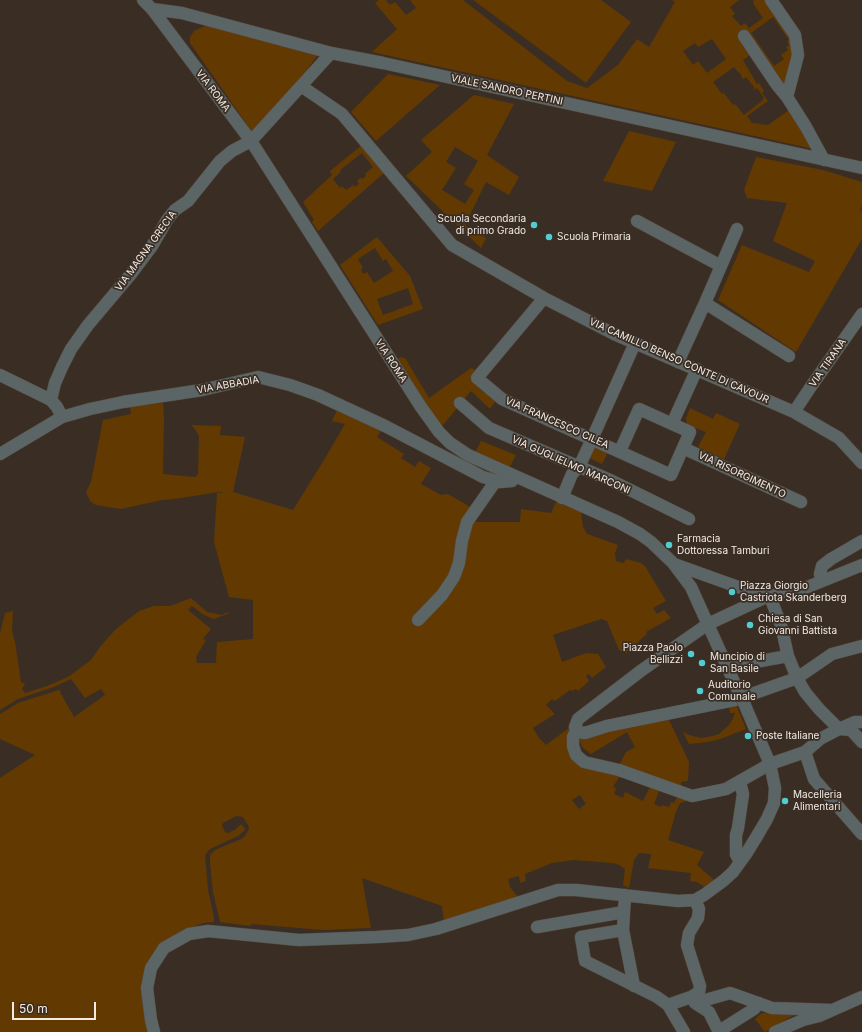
<!DOCTYPE html>
<style>
body{margin:0}
#map{position:relative;width:862px;height:1032px;overflow:hidden;background:#3a2e24;font-family:Inter,sans-serif}
canvas{display:block}
.scale{position:absolute;left:12px;top:1002px;width:84px;height:18px;box-sizing:border-box;border:2px solid #f2ebe4;border-top:0;padding-left:5px;font-size:12px;line-height:14px;white-space:nowrap;color:#f2ebe4;-webkit-text-stroke:3px #3a2e24;paint-order:stroke}
</style>
<div id="map">
<canvas width="862" height="1032"></canvas>
<div class="scale">50 m</div>
</div>
<script>
const ctx = document.querySelector('canvas').getContext('2d');
ctx.lineJoin = 'round';
function paint(path, color) { ctx.fillStyle = color; ctx.fill(path, 'evenodd'); }
const shape = rows => new Path2D(rows.map(r => 'M' + r).join(''));
function trace(path, color, width, dash) { ctx.strokeStyle = color; ctx.lineWidth = width; ctx.lineCap = dash ? 'butt' : 'round'; ctx.setLineDash(dash || []); ctx.stroke(path); }
function drawText(font, color, halo, rows, align = 'center') {
  ctx.font = font + ' Inter,sans-serif'; ctx.lineWidth = 3.5; ctx.setLineDash([]); ctx.textBaseline = 'middle'; ctx.strokeStyle = halo; ctx.fillStyle = color; for (const [text, x, y, turn = 0] of rows) {
    ctx.save(); ctx.translate(x, y); ctx.rotate((+turn || 0) * Math.PI / 180); ctx.textAlign = isNaN(turn) ? turn : align; if (halo) ctx.strokeText(text, 0, 0); ctx.fillText(text, 0, 0); ctx.restore();
  }
}
const green = shape([
 [379,0,386,0,390,5,395,2,406,15,416,8,410,0,463,0,567,81,587,88,618,65,637,39,649,47,675,2,672,0,739,0,730,7,735,14,732,16,741,26,745,23,749,28,763,18,753,3,754,2,753,0,766,0,789,33,793,57,785,97,814,149,372,52,397,29,375,3],
 [773,17,789,40,787,41,789,45,786,47,788,50,781,55,784,59,774,66,751,33],
 [712,39,726,59,707,73,698,61,693,65,683,51,695,43,698,47],
 [751,54,789,110,768,125,752,123,747,116,768,101,762,93,764,91,759,83,757,84,743,60],
 [734,67,738,72,739,72,743,79,746,77,754,87,754,90,757,88,764,98,762,99,763,100,744,115,735,104,733,105,724,93,722,94,713,82],
 [473,0,601,0,631,22,586,83],
 [205,26,222,28,320,52,300,79,253,133,190,43,190,37,194,31],
 [388,74,440,85,376,141,351,112],
 [474,95,514,104,487,155,519,177,509,195,486,182,465,225,486,238,481,248,406,176,432,152,421,140],
 [455,147,478,161,464,184,474,190,465,204,442,190,456,168,446,162],
 [629,131,676,142,652,191,603,181],
 [362,145,385,172,318,231,312,222,314,220,303,202,332,175,330,171],
 [362,153,373,167,365,174,366,176,362,179,360,178,357,181,359,184,355,187,353,185,346,190,342,186,340,188,333,179,341,172,340,170],
 [756,157,823,170,862,182,862,205,860,210,862,212,862,239,796,352,718,300,742,245,809,272,815,261,773,241,787,203,747,198,744,190],
 [377,237,410,276,423,309,378,325,340,265],
 [375,248,383,261,386,259,393,271,374,283,367,272,363,274,361,270,363,268,358,259],
 [408,288,413,304,383,315,377,299],
 [400,357,405,358,429,398,471,368,476,370,470,379,482,391,496,400,490,409,471,391,443,425,434,420,397,360],
 [163,403,164,419,163,474,194,477,197,476,198,473,199,437,196,430,191,425,221,426,220,435,245,437,233,492,293,510,324,460,345,424,332,421,338,408,391,431,389,435,381,431,377,437,404,454,401,458,415,467,419,461,431,468,421,484,441,495,448,494,472,508,470,522,520,522,521,509,551,513,556,502,581,512,583,527,587,534,618,545,615,553,616,561,624,563,626,559,641,563,645,566,666,601,653,608,657,614,664,610,671,618,646,632,647,634,626,653,619,650,607,621,601,619,553,635,562,662,586,653,598,654,606,667,592,678,589,674,586,676,589,681,578,691,576,689,572,691,570,690,555,701,552,699,546,705,555,714,533,728,539,738,546,745,569,728,569,735,579,756,621,774,613,787,616,788,614,794,623,798,625,792,643,801,650,787,659,791,654,804,661,807,662,805,669,807,671,802,674,803,677,797,690,800,680,803,676,812,668,840,704,852,697,865,715,881,706,888,697,882,690,881,691,873,648,868,651,854,639,853,634,860,629,888,623,885,625,869,619,865,613,863,573,860,552,863,525,874,526,881,520,883,519,876,508,879,510,887,518,897,444,921,442,906,362,878,371,928,323,930,251,924,251,926,220,922,213,892,210,863,210,855,215,850,241,839,245,836,249,829,248,825,243,817,236,816,223,823,222,826,225,832,228,833,235,830,241,824,244,827,245,830,238,836,210,849,207,852,205,856,208,890,214,917,214,922,203,923,182,931,151,979,154,1032,0,1032,0,778,35,755,0,739,0,714,18,703,59,690,61,691,60,692,74,717,105,695,101,689,85,698,71,679,54,687,18,699,0,710,0,634,5,613,13,611,12,631,15,642,21,682,25,684,22,689,25,693,47,686,68,677,91,660,100,647,115,630,139,611,154,606,170,606,191,598,207,612,221,615,228,612,229,613,227,614,214,619,204,615,192,606,188,610,211,629,203,639,206,640,196,657,197,663,216,663,217,642,253,639,253,600,229,597,214,542,217,493,226,492,219,492,181,498,162,500,121,509,96,505,91,502,88,497,86,492,91,482,103,420,131,414,130,407],
 [580,795,586,804,579,809,572,800],
 [690,408,713,419,716,413,740,424,724,459,698,447,706,432,687,425,686,418],
 [481,441,516,455,509,468,475,453],
 [596,447,609,450,602,464,587,457,594,448],
 [736,704,746,729,723,738,708,742,689,744,683,732,689,735,701,738,713,736,719,734,729,725,733,719,735,713,730,713,729,707],
 [669,720,689,762,688,781,681,782,681,790,618,767,626,752,635,747,627,732,591,754,582,747,579,739,605,731,648,722],
 [762,1013,794,1015,765,1032,755,1019]
]);
const minor = shape([
 [143,0,152,9,251,141,421,407,439,432,450,443,468,455,618,522,640,534,651,542,673,563,691,587,739,693],
 [771,0,795,35,798,55,787,97,806,127,824,160],
 [152,9,182,13,331,53,383,63,862,168],
 [744,36,777,85,787,97],
 [301,86,342,114,452,245,544,298,614,334,794,412,839,438,862,463],
 [637,221,721,266],
 [544,298,477,378,502,399,671,475,690,432,639,409,620,451],
 [705,303,789,356],
 [678,362,705,303,737,229],
 [0,375,51,400,57,407,62,417],
 [51,400,55,383,62,367,71,349,88,325,131,274,152,246,167,220,175,210,188,201,220,161,232,151,251,141,331,53],
 [460,403,489,428,610,480,689,519],
 [794,412,812,385,862,314],
 [672,424,697,369],
 [683,448,801,502],
 [0,454,62,417,90,409,123,402,202,390,258,377,290,385,318,395,385,426,483,477,500,482,512,481,515,477],
 [562,498,572,474,579,467,592,439,635,343],
 [674,564,766,597],
 [862,565,805,588,766,597,708,624,642,670,578,719,575,727,579,732,585,733,607,726,735,700,797,678,832,654,862,646],
 [822,581,820,574,822,566,831,559,862,541],
 [770,597,781,625,788,656,797,678,805,692,819,709,839,729],
 [418,620,442,595,454,577,459,563,462,541,467,522,495,482],
 [727,667,788,656],
 [577,729,573,737,573,746,576,755,584,762,619,770,692,796,726,789,770,764,805,752,820,739,839,729,855,722,862,722],
 [839,729,851,730,862,742],
 [805,752,814,779,862,834],
 [740,782,743,794,738,828,736,835,736,854,740,862],
 [625,895,623,930,634,986],
 [695,900,699,909,698,918,689,933,687,945,700,986,699,992,691,997,695,1003,709,1012,719,1032],
 [537,927,624,912],
 [623,930,581,937,585,961,657,997,668,1005,684,1032],
 [695,1003,730,993,772,1008,832,1010],
 [668,1005,691,997],
 [719,1031,754,1009,759,1003],
 [154,1032,151,1020,147,988,151,968,164,948,189,934,208,931,299,940,377,937,408,935,436,929,558,890,576,890,678,901,695,900,704,895,723,881,733,872,746,854,757,836,767,819,774,803,775,788,770,764,744,703],
 [775,1032,803,1020,819,1016,862,997]
]);
const minorBridge = shape([
 [739,693,744,703]
]);
const markers = [
 [534,225,4,"#51ccd1"],
 [549,237,4,"#51ccd1"],
 [669,545,4,"#51ccd1"],
 [732,592,4,"#51ccd1"],
 [750,625,4,"#51ccd1"],
 [691,654,4,"#51ccd1"],
 [702,663,4,"#51ccd1"],
 [700,691,4,"#51ccd1"],
 [748,736,4,"#51ccd1"],
 [785,801,4,"#51ccd1"]
];
const streetNames = [
 ["VIALE SANDRO PERTINI",507,90,12],
 ["VIA ROMA",213,91,53],
 ["VIA MAGNA GRECIA",146,251,-54],
 ["VIA ROMA",391,361,57],
 ["VIA CAMILLO BENSO CONTE DI CAVOUR",679,361,24],
 ["VIA TIRANA",828,363,-55],
 ["VIA ABBADIA",228,385,-10],
 ["VIA FRANCESCO CILEA",557,423,24],
 ["VIA GUGLIELMO MARCONI",571,465,24],
 ["VIA RISORGIMENTO",742,475,25]
];
const poiNames = [
 ["Scuola Secondaria",526,219,"right"],
 ["di primo Grado",526,231,"right"],
 ["Scuola Primaria",557,237],
 ["Farmacia",677,539],
 ["Dottoressa Tamburi",677,551],
 ["Piazza Giorgio",740,586],
 ["Castriota Skanderberg",740,598],
 ["Chiesa di San",758,619],
 ["Giovanni Battista",758,631],
 ["Piazza Paolo",683,648,"right"],
 ["Bellizzi",683,660,"right"],
 ["Muncipio di",710,657],
 ["San Basile",710,669],
 ["Auditorio",708,685],
 ["Comunale",708,697],
 ["Poste Italiane",756,736],
 ["Macelleria",793,795],
 ["Alimentari",793,807]
];
paint(green, '#633902');
trace(minor, '#574c43', 13);
trace(minor, '#5c6565', 12);
trace(minorBridge, '#574c43', 13, []);
trace(minorBridge, '#5c6565', 12);
for (const [x, y, r, color] of markers) { const dot = new Path2D(); dot.arc(x, y, r, 0, 2 * Math.PI); ctx.fillStyle = color; ctx.fill(dot); trace(dot, '#3a2e24', 1.5); }
drawText('10px', '#f2ebe4', '#3a2e24', streetNames);
drawText('10px', '#f2ebe4', '#3a2e24', poiNames, 'left');
</script>
